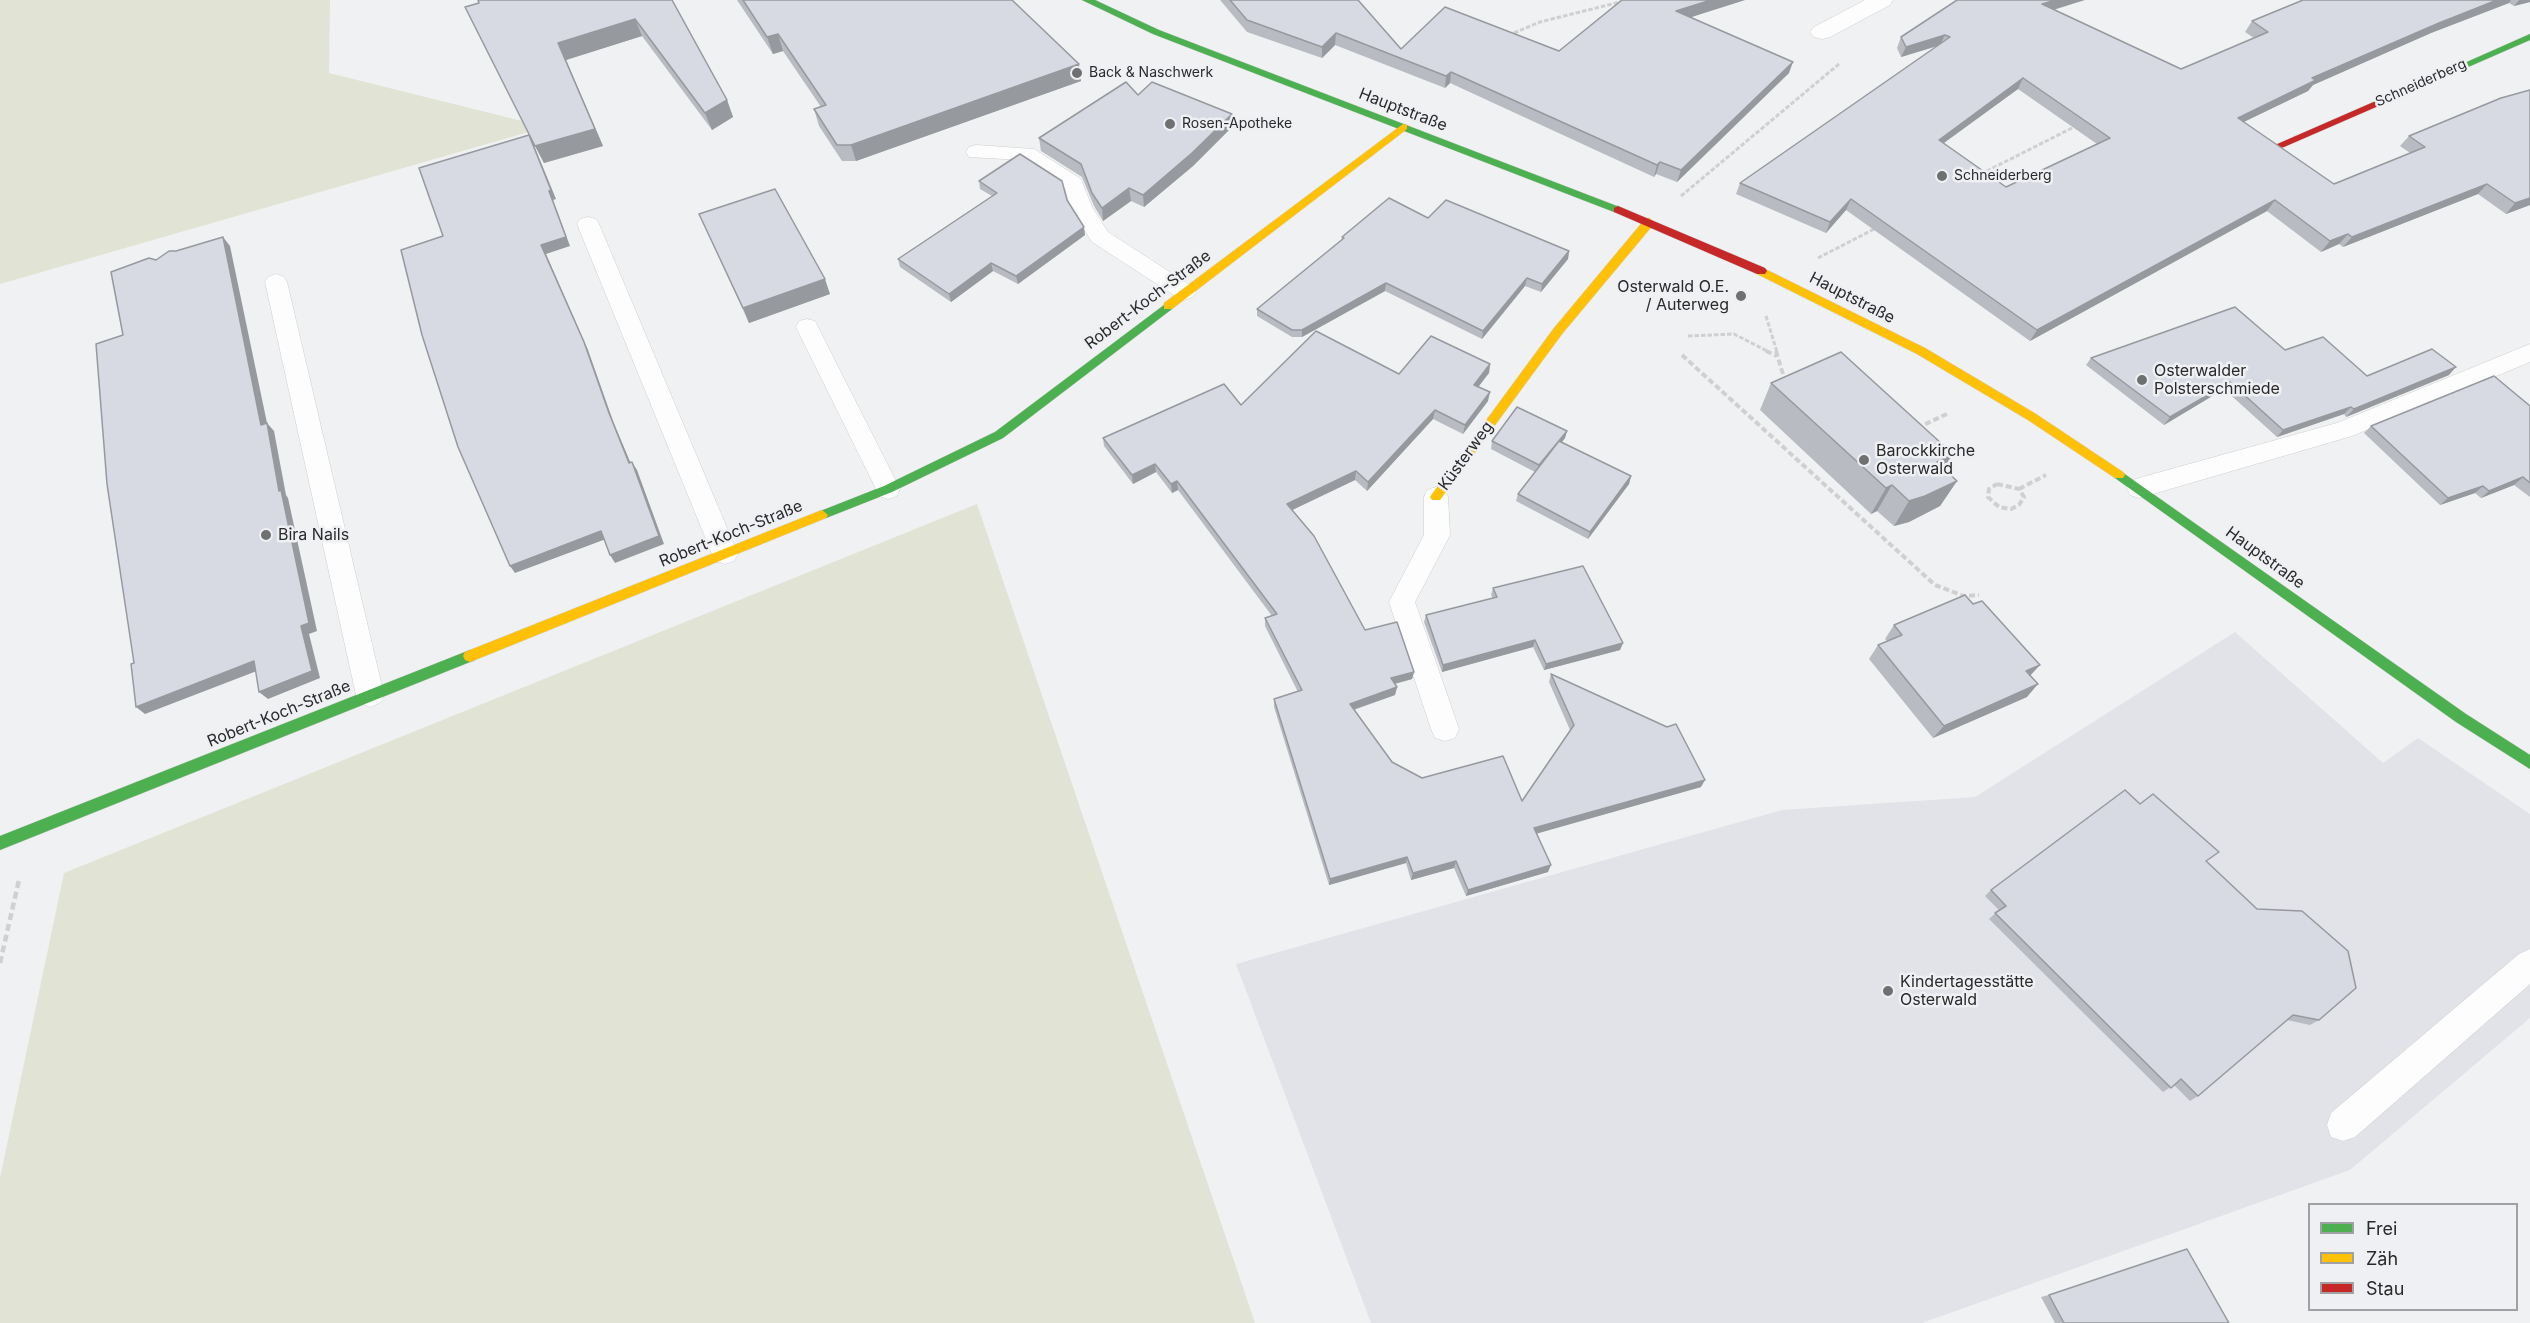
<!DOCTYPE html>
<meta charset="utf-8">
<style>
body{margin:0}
#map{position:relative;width:2530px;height:1323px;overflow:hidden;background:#f0f1f2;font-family:Inter,sans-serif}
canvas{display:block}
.legend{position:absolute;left:2308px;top:1203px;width:210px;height:108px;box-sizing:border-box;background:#eff0f3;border:2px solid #a0a1a3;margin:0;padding:8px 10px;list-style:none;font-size:18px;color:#2a2a2b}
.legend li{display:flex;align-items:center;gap:12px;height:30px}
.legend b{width:30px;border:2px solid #a0a1a3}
</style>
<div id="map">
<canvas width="2530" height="1323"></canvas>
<ul class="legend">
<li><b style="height:8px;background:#4caf50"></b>Frei</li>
<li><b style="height:8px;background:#ffc107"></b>Zäh</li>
<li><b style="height:8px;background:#c62828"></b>Stau</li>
</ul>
</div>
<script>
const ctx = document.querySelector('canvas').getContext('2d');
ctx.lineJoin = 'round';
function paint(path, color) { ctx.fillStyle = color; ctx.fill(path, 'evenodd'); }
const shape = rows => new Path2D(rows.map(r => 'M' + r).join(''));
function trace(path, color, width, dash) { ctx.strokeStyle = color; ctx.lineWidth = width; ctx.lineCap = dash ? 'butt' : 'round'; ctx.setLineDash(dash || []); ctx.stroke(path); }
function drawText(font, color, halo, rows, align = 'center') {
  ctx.font = font + ' Inter,sans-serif'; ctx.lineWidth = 5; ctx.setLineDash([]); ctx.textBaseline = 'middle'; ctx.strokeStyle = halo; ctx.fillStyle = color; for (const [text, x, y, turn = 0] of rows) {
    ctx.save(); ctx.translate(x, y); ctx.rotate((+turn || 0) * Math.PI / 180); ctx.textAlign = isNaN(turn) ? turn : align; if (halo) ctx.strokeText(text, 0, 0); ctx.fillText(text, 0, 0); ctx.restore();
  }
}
const built = shape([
 [2235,632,2383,763,2418,738,2530,814,2530,1018,2350,1170,1922,1323,1371,1323,1236,964,1782,810,1975,797]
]);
const green = shape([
 [0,0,330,0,329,73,546,127,0,284],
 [977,504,1255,1323,0,1323,0,1178,64,873]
]);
const pathFar2 = shape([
 [1514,33,1540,22,1628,0],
 [1981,174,2076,126],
 [1681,196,1839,64],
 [1818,258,1878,227],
 [1766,316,1777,352],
 [1688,336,1734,334,1769,352]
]);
const pathFar1 = shape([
 [1766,351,1777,356],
 [1776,351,1785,381],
 [1682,355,1935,585,1964,596,1979,595],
 [1917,428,1949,413],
 [1997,484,2019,489,2024,497,2019,505,2011,509,1999,507,1988,497,1989,489,1997,484],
 [2019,489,2046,475]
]);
const path = shape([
 [0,963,19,880]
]);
const lane = shape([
 [976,145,1034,149,1081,179,1092,207,1108,232,1193,287,1196,292,1193,297,1185,300,1177,297,1092,242,1070,207,1065,188,1022,160,969,157,966,152,969,147,976,145],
 [588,217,596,219,599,224,738,554,734,561,725,564,716,561,712,554,577,224,580,219,588,217],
 [276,274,284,277,287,282,384,695,380,703,370,707,360,703,356,695,265,282,268,277,276,274],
 [807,319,815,321,818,327,900,489,897,496,888,499,879,496,876,489,796,327,799,321,807,319],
 [2530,344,2530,362,2352,436,2139,498,2130,495,2127,488,2130,481,2139,478,2337,423,2530,344],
 [1436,487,1445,490,1448,497,1450,535,1415,602,1459,729,1455,738,1445,741,1435,738,1431,729,1389,602,1424,535,1424,497,1427,490,1436,487],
 [2530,949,2530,984,2355,1137,2343,1141,2331,1137,2327,1125,2331,1113,2519,954,2530,949]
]);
const street = shape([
 [1865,0,1893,0,1890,5,1830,37,1822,39,1814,37,1810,32,1814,27,1865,0]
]);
const fast = shape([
 [1082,0,1095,0,1159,30,1622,208,1623,210,1622,212,1614,212,1153,34,1082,0],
 [2530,34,2530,40,2459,71,2451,69,2530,34],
 [1168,302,1174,306,1172,309,1003,438,892,492,826,518,818,518,816,515,818,512,884,486,995,432,1168,302],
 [2119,470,2466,714,2530,755,2530,769,2456,722,2115,478,2113,475,2115,472,2119,470],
 [470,650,475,652,477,656,475,660,0,850,0,836,470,650]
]);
const slow = shape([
 [1403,124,1407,125,1407,129,1172,309,1164,309,1164,303,1403,124],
 [1649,218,1654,222,1653,225,1562,334,1440,500,1432,500,1430,497,1432,494,1554,328,1645,219,1649,218],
 [1761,267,1925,348,2036,414,2123,472,2125,475,2123,478,2115,478,2028,420,1917,354,1757,274,1757,268,1761,267],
 [822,510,828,515,826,518,475,660,470,662,465,660,463,656,465,652,822,510]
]);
const jam = shape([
 [2456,66,2459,67,2459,71,2284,147,2280,148,2275,145,2456,66],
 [1618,206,1765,268,1767,271,1765,274,1757,274,1614,212,1614,208,1618,206]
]);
const wall = shape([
 [672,0,727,100,733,117,712,130,642,36,566,60,603,146,544,163,465,7],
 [737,0,1012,0,1081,81,856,161,842,161,819,126,814,109,821,107,783,51,773,54],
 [1220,0,1358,0,1401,49,1559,51,1622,0,1745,0,1690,17,1789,73,1677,182,1656,174,1654,177,1450,83,1445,88,1335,45,1322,58,1247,32],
 [2303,0,2530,0,2530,2,2514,6,2509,3,2431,33,2313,85,2308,91,2244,122,2334,184,2410,153,2400,146,2409,136,2530,90,2530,205,2506,214,2478,194,2343,247,2339,244,2321,252,2267,211,2030,341,1846,210,1826,233,1736,194,1740,183,1938,46,1901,57,1897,48,1901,37,2054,10,2181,69,2254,38,2245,32,2252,21],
 [2018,89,2097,144,2006,187,1944,143],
 [1138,95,1232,114,1232,127,1193,166,1144,207,1131,201,1103,221,1094,206,1082,177,1041,151,1039,138],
 [979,181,1067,200,1085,235,1018,284,993,271,951,302,900,267,898,259,992,196,980,189],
 [699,214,830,294,749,323],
 [1428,218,1569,251,1568,259,1541,292,1525,286,1482,339,1385,291,1302,337,1292,337,1257,316,1257,309,1342,240,1342,237],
 [2285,350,2367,376,2449,375,2346,417,2344,414,2277,437,2224,389,2164,425,2086,365,2091,358],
 [1490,364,1489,373,1478,386,1488,401,1463,434,1433,419,1367,491,1355,480,1292,510,1365,630,1414,672,1412,679,1395,684,1397,687,1395,695,1354,710,1392,762,1422,778,1522,801,1570,730,1549,682,1551,674,1701,787,1537,833,1548,872,1466,896,1454,868,1411,880,1406,863,1329,885,1274,707,1274,699,1298,692,1265,626,1265,618,1272,616,1178,490,1172,493,1156,472,1133,484,1104,446,1103,438,1241,405,1399,374],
 [1771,383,1944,469,1957,481,1940,506,1909,522,1894,526,1877,511,1871,514,1760,410],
 [2530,406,2530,497,2514,485,2481,498,2475,493,2440,505,2364,433,2371,426],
 [1567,431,1565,438,1562,442,1631,476,1629,484,1588,539,1516,501,1518,494,1535,472,1491,449,1492,441],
 [1493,588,1623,643,1620,650,1544,670,1533,647,1442,672,1424,622,1426,615,1493,598,1491,595],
 [1894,625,2031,676,2027,697,1933,738,1869,659,1878,645,1887,641,1885,639],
 [2206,861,2319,1020,2310,1025,2287,1020,2198,1096,2190,1101,2174,1085,2163,1092,1989,919,1999,910,1985,896,1991,890],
 [2049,1295,2229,1323,2055,1323,2041,1297]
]);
const shadedWall = shape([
 [1711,0,1745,0,1673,23,1676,11],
 [2056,0,2085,0,2037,15,2042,4],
 [2497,0,2511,0,2509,3,2431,33,2313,85,2308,91,2231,128,2238,118,2312,78,2439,23],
 [2519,0,2530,0,2530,2,2514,6],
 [635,19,642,36,566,60,603,146,544,163,535,146,558,43],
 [1336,33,1335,45,1322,58,1322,47],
 [778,34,783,51,773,54,767,37],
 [1945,35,1940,45,1901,57,1906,47],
 [1793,62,1789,73,1677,182,1681,170],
 [1079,64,1081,81,856,161,851,145],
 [1451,72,1450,83,1445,88,1446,76],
 [2023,78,2018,89,1934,150,1939,140],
 [727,100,733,117,712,130,705,113],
 [1232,114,1232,127,1193,166,1144,207,1143,195],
 [529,135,533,143,556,199,553,200,570,246,546,254,588,350,613,421,634,471,629,463,541,245],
 [1660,162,1656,174,1654,177,1657,165],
 [2487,184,2478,194,2343,247,2352,237],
 [1129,188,1131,201,1103,221,1102,208],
 [2530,198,2530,205,2506,214,2515,203],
 [1851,199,1846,210,1826,233,1830,222],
 [2275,200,2267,211,2030,341,2037,330],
 [1084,227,1085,235,1018,284,1016,276],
 [2348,234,2339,244,2321,252,2330,241],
 [223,237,230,246,267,423,274,431,286,495,288,498,317,631,309,634,320,678,268,699,259,692,301,626],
 [1569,251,1568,259,1541,292,1542,284],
 [991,263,993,271,951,302,949,294],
 [1527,278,1525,286,1482,339,1483,331],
 [825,279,830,294,749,323,743,308],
 [1386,283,1385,291,1302,337,1302,330],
 [1490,364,1489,373,1473,394,1474,385],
 [2456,367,2449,375,2346,417,2354,409],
 [2230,382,2224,389,2164,425,2170,417],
 [1490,392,1488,401,1463,434,1465,425],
 [2351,407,2344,414,2277,437,2283,430],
 [1435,410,1433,419,1367,491,1368,482],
 [1567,431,1565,438,1537,473,1539,465],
 [1953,454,1937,480,1937,462],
 [632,462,637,470,664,544,615,563,610,555],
 [1155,464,1156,472,1133,484,1132,475],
 [1356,471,1355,480,1286,513,1287,504],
 [1631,476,1629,484,1588,539,1590,532],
 [2523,477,2514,485,2481,498,2489,491],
 [1177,481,1178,490,1172,493,1171,484],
 [1957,481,1940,506,1909,522,1894,526,1909,501],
 [1892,485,1877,511,1871,514,1886,488],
 [2483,486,2475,493,2440,505,2448,498],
 [601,531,606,539,515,573,510,566],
 [1535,640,1533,647,1442,672,1443,665],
 [1623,643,1620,650,1544,670,1546,664],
 [254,661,262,669,145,714,136,707],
 [2040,665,2028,678,2026,671],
 [1414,672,1412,679,1390,685,1391,678],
 [2038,684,2027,697,1933,738,1944,726],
 [1397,687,1395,695,1349,711,1350,704],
 [1705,780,1701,787,1532,835,1534,828],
 [1407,857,1406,863,1329,885,1330,879],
 [1456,861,1454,868,1411,880,1413,873],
 [1551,865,1548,872,1466,896,1468,890]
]);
const building = shape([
 [478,0,672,0,727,100,705,113,635,19,558,43,595,129,535,146,465,7,479,3,478,0],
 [743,0,1012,0,1079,64,851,145,837,145,814,109,826,105,778,34,767,37,743,0],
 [1230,0,1358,0,1401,49,1445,7,1559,51,1622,0,1711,0,1676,11,1793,62,1681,170,1660,162,1657,165,1451,72,1446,76,1336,33,1322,47,1247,20,1230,0],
 [1957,0,2056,0,2042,4,2181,69,2268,32,2252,21,2303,0,2497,0,2439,23,2312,78,2316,80,2238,118,2334,184,2425,147,2409,136,2501,98,2530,90,2530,198,2515,203,2487,184,2352,237,2348,234,2330,241,2275,200,2037,330,1851,199,1830,222,1740,183,1950,37,1945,35,1906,47,1901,37,1957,0],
 [2023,78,2110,138,2006,187,1939,140,2023,78],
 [1126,82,1138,95,1152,82,1232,114,1192,153,1143,195,1129,188,1102,208,1092,193,1081,164,1039,138,1126,82],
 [529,135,551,190,549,191,566,237,541,245,584,342,609,413,629,463,632,462,659,536,610,555,601,531,510,566,458,447,422,335,401,250,443,236,419,168,529,135],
 [1020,154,1062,181,1067,200,1084,227,1016,276,991,263,949,294,898,259,997,193,979,181,1020,154],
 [775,189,825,279,743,308,699,214,775,189],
 [1389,198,1428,218,1446,200,1569,251,1542,284,1527,278,1483,331,1386,283,1302,330,1292,330,1257,309,1344,238,1342,237,1389,198],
 [223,237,261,425,267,423,279,491,281,490,309,623,301,626,312,671,259,692,254,661,136,707,131,664,134,663,107,484,96,344,123,335,111,272,149,258,156,260,169,251,176,251,223,237],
 [2235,307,2285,350,2323,337,2367,376,2432,349,2456,367,2354,409,2351,407,2283,430,2230,382,2170,417,2091,358,2235,307],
 [1316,331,1399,374,1431,336,1490,364,1474,385,1490,392,1465,425,1435,410,1368,482,1356,471,1287,504,1314,536,1365,630,1397,622,1414,672,1391,678,1397,687,1350,704,1392,762,1422,778,1503,756,1522,801,1574,725,1551,674,1667,727,1676,724,1705,780,1534,828,1551,865,1468,890,1456,861,1413,873,1407,857,1330,879,1274,699,1302,690,1265,618,1277,614,1177,481,1171,484,1155,464,1132,475,1103,438,1224,384,1241,405,1316,331],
 [1841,352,1953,454,1937,462,1957,481,1925,496,1909,501,1892,485,1886,488,1771,383,1841,352],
 [2494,376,2530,406,2530,483,2523,477,2489,491,2483,486,2448,498,2371,426,2494,376],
 [1517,407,1567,431,1539,465,1492,441,1517,407],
 [1559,441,1631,476,1590,532,1518,494,1559,441],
 [1583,566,1623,643,1546,664,1535,640,1443,665,1426,615,1497,597,1493,588,1583,566],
 [1965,595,1973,604,1982,601,2040,665,2026,671,2038,684,1944,726,1878,645,1902,635,1894,625,1965,595],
 [2125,790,2140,804,2153,794,2219,852,2206,861,2257,909,2302,911,2348,951,2356,988,2319,1020,2293,1015,2198,1096,2181,1079,2171,1088,1995,913,2006,906,1991,890,2125,790],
 [2187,1249,2229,1323,2064,1323,2049,1295,2187,1249]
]);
const markers = [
 [1077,73,6,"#6f7071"],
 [1170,124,6,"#6f7071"],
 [1942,176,6,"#6f7071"],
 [1741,296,6,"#6f7071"],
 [2142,380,6,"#6f7071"],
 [1864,460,6,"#6f7071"],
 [266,535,6,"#6f7071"],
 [1888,991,6,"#6f7071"]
];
const farPoinames = [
 ["Back & Naschwerk",1089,73],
 ["Rosen-Apotheke",1182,124],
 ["Schneiderberg",1954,176]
];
const farStreetnames = [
 ["Schneiderberg",2421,83,-24]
];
const streetNames = [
 ["Hauptstraße",1403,110,21],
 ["Hauptstraße",1852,298,27],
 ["Robert-Koch-Straße",1148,300,-37],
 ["Küsterweg",1466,456,-54],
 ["Robert-Koch-Straße",731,534,-22],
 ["Hauptstraße",2265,558,36],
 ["Robert-Koch-Straße",279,714,-22]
];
const poiNames = [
 ["Osterwald O.E.",1729,287,"right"],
 ["/ Auterweg",1729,305,"right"],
 ["Osterwalder",2154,371],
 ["Polsterschmiede",2154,389],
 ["Barockkirche",1876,451],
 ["Osterwald",1876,469],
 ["Bira Nails",278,535],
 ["Kindertagesstätte",1900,982],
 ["Osterwald",1900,1000]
];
paint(built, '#e1e3e9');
paint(green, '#e1e3d4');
trace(lane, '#cecfd0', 1);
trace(street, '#cecfd0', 1);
trace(fast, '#cecfd0', 1);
trace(slow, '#cecfd0', 1);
trace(jam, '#cecfd0', 1);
trace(pathFar2, '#d0d0d1', 3, [4.5, 2]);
trace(pathFar1, '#d0d0d1', 4, [6, 3]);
trace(path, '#d0d0d1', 4.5, [7, 4]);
paint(lane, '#fdfdfd');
paint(street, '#fdfdfd');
paint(fast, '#4caf50');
paint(slow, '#ffc107');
paint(jam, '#c62828');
paint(wall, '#b9bbc2');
paint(shadedWall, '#96999e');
paint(building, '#d7dae2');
trace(building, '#96999e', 1.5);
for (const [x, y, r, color] of markers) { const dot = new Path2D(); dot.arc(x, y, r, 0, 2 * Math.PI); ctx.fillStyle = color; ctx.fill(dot); trace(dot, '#eff0f3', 2); }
drawText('14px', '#2a2a2b', '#eff0f3', farPoinames, 'left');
drawText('14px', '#2a2a2b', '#eff0f3', farStreetnames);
drawText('16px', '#2a2a2b', '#eff0f3', streetNames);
drawText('16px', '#2a2a2b', '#eff0f3', poiNames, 'left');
</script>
